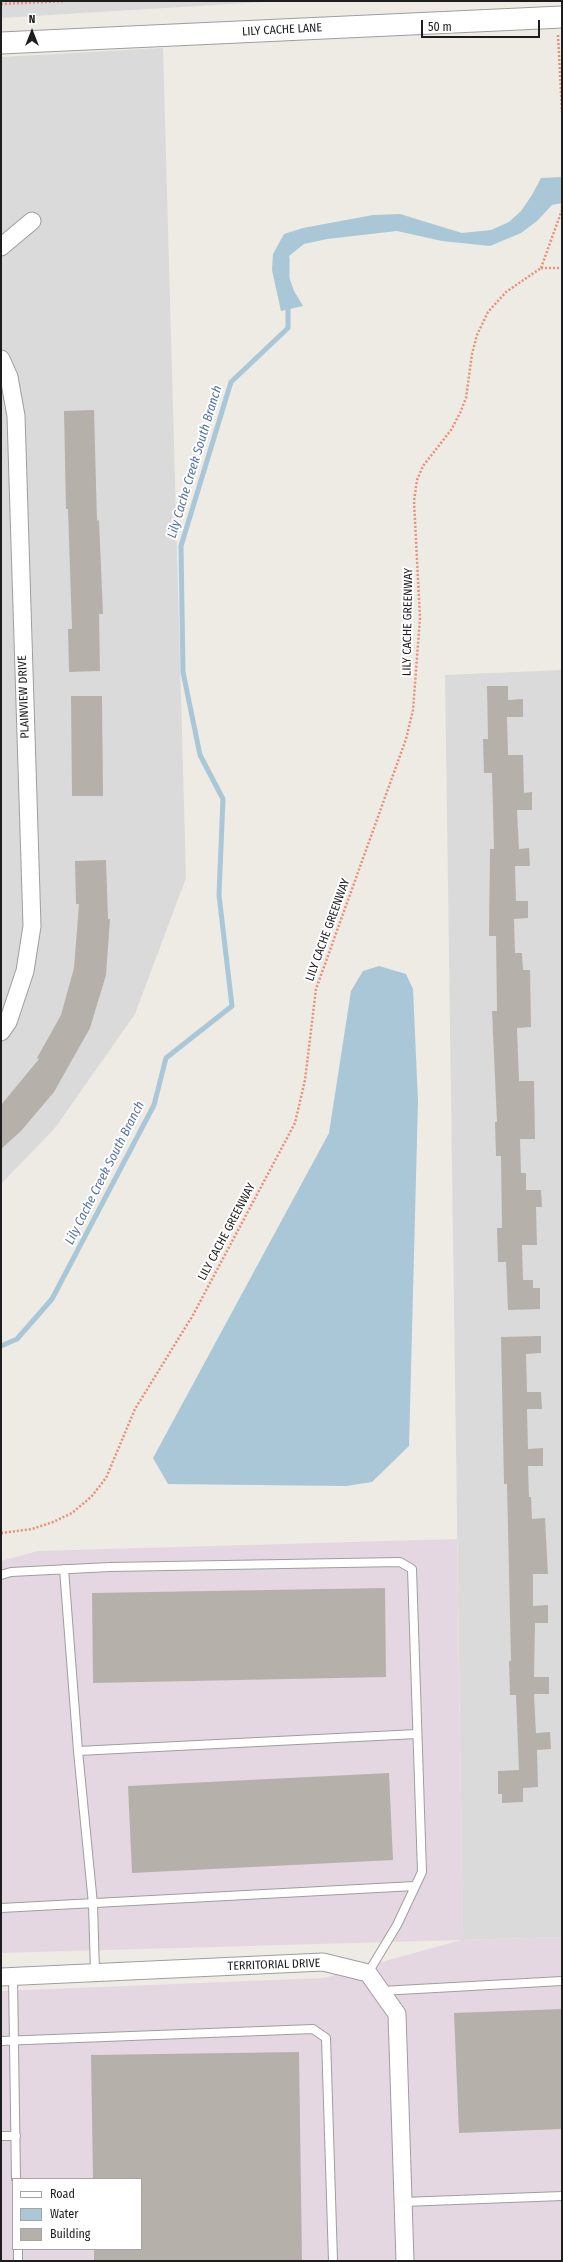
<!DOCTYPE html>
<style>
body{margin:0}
#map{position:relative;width:563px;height:2262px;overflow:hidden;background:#edebe4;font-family:"Fira Sans Condensed",sans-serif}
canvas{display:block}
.frame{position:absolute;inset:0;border:2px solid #1d1d1d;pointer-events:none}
.legend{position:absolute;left:12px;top:2178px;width:130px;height:72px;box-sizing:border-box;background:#fff;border:1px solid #a5a5a5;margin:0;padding:5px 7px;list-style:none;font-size:12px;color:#1d1d1d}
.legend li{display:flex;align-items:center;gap:8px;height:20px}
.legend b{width:20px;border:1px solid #a5a5a5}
.north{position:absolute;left:12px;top:12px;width:40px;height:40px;-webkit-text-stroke:3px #fff;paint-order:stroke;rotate:0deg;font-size:11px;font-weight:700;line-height:16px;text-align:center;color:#1d1d1d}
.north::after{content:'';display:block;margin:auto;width:14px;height:18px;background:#1d1d1d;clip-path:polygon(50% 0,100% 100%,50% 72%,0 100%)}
.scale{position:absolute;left:421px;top:20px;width:119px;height:18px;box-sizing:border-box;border:2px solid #1d1d1d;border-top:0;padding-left:5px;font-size:12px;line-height:14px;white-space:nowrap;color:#1d1d1d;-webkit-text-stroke:3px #fff;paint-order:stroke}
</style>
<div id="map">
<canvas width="563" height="2262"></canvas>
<div class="frame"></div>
<ul class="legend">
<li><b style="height:5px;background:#fff"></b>Road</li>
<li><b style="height:11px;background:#a9c7d6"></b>Water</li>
<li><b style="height:11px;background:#b6b0aa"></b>Building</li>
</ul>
<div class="north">N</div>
<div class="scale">50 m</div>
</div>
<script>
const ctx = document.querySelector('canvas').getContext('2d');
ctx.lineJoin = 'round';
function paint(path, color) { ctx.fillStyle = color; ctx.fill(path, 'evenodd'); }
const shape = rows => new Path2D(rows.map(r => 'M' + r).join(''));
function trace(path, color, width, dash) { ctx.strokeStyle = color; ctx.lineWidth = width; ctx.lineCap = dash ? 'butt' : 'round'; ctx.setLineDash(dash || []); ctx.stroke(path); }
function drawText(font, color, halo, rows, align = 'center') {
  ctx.font = font + ' "Fira Sans Condensed",sans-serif'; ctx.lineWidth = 4; ctx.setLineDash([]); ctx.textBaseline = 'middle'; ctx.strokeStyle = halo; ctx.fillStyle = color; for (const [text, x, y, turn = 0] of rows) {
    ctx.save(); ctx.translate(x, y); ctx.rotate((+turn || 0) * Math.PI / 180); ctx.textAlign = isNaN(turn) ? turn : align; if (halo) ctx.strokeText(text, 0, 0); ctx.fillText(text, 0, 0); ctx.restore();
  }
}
const residential = shape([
 [1,1,280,1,1,18],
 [163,48,186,878,135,1014,55,1128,1,1184,1,57],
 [562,670,562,1937,463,1940,445,675]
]);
const industrial = shape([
 [457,1539,463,1940,562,1937,562,2261,1,2261,1,1991,324,1978,461,1940,1,1953,1,1561,38,1551],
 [13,2179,141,2179,141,2249,13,2249]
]);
const water = shape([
 [562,177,562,203,552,205,537,221,521,233,490,246,442,241,397,231,327,239,304,244,289,256,286,268,294,291,303,306,281,311,272,270,273,254,284,234,303,228,373,215,400,214,462,233,491,230,509,222,521,211,532,195,541,178],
 [379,966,406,974,413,989,418,1101,409,1446,372,1482,346,1486,168,1484,153,1458,329,1133,351,991,363,971]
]);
const stream = shape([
 [287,258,287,278],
 [1,1346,17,1339,52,1299,154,1105,166,1058,232,1006,219,895,223,799,200,755,183,672,181,546,231,382,288,328,288,304]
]);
const building = shape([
 [94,410,97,521,99,520,103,614,99,614,100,671,69,672,68,629,72,629,68,509,66,509,64,411],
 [487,686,508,686,508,700,523,699,523,717,507,717,508,755,523,755,524,793,532,792,532,810,517,810,519,849,529,848,530,866,515,866,516,901,528,901,528,918,514,919,515,953,522,953,523,970,530,970,531,1027,517,1028,519,1081,534,1081,535,1139,520,1139,521,1173,526,1173,526,1190,541,1190,542,1207,536,1207,537,1245,522,1245,523,1280,533,1280,533,1288,540,1288,540,1309,508,1310,506,1262,498,1262,497,1228,502,1228,501,1156,496,1156,495,1122,497,1122,492,1011,497,1011,496,936,489,936,490,849,494,849,492,773,484,773,483,739,488,739],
 [71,696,102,696,103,796,72,796],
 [106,860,108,919,110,919,106,975,90,1028,54,1092,21,1131,1,1149,1,1105,39,1059,37,1058,61,1015,74,968,79,904,76,904,75,861],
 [541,1336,541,1353,526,1354,527,1392,541,1392,542,1409,527,1409,528,1449,543,1448,543,1466,528,1466,529,1497,531,1497,532,1519,545,1518,547,1556,548,1574,533,1574,533,1606,548,1605,548,1623,535,1623,534,1677,549,1677,549,1694,534,1694,536,1733,550,1732,551,1749,537,1750,538,1787,523,1788,523,1802,502,1803,502,1794,498,1794,498,1771,519,1770,516,1695,510,1695,509,1661,511,1661,507,1484,504,1484,501,1337],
 [385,1588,386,1677,93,1683,92,1593],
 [389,1773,393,1860,132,1873,128,1786],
 [562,2009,562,2129,459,2133,454,2013],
 [299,2052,302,2261,94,2261,94,2249,141,2249,141,2179,93,2179,91,2055]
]);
const path = shape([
 [1,4,66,1],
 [558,35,562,112],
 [541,268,562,210,562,199],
 [541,268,562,268],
 [1,1533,32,1529,53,1522,72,1513,91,1497,106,1478,135,1409,193,1315,295,1123,305,1080,316,989,406,739,413,710,420,618,414,501,417,480,423,466,451,430,460,413,466,398,472,354,477,335,488,312,506,292,541,268]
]);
const service = shape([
 [64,1569,78,1751,93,1904,95,1972],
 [1,1575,11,1572,110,1567,400,1562,412,1569,422,1872,397,1925,368,1973],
 [78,1751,417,1734],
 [1,1908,415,1886],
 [13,1977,16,2179],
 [381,1991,562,1981],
 [1,2041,313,2029,326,2038,333,2261],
 [1,2136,16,2136],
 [403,2202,562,2196],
 [18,2249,18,2261]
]);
const minor = shape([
 [1,247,32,221],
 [1,359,9,377,16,416,32,926,25,971,8,1022,1,1032],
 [1,1977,323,1962,368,1973,397,2014,405,2261]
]);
const tertiary = shape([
 [1,43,562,17]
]);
const streetNames = [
 ["LILY CACHE LANE",282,30,-3],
 ["LILY CACHE GREENWAY",408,622,-89],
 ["PLAINVIEW DRIVE",24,697,-92],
 ["LILY CACHE GREENWAY",328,930,-70],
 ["LILY CACHE GREENWAY",227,1232,-62],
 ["TERRITORIAL DRIVE",274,1965,-2]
];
const waterNames = [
 ["Lily Cache Creek South Branch",195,462,-73],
 ["Lily Cache Creek South Branch",105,1173,-63]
];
paint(residential, '#dbdada');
paint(industrial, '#e5d7e1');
paint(water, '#a9c7d6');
trace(stream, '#a9c7d6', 5);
paint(building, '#b6b0aa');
trace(service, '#9e9e9e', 10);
trace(minor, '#9e9e9e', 19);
trace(tertiary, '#9e9e9e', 23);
trace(path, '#e98f79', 2.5, [2, 2]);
trace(service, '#fff', 8);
trace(minor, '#fff', 17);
trace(tertiary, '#fff', 21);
drawText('12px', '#1d1d1d', '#fff', streetNames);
drawText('italic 13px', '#5574a1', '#fff', waterNames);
</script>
